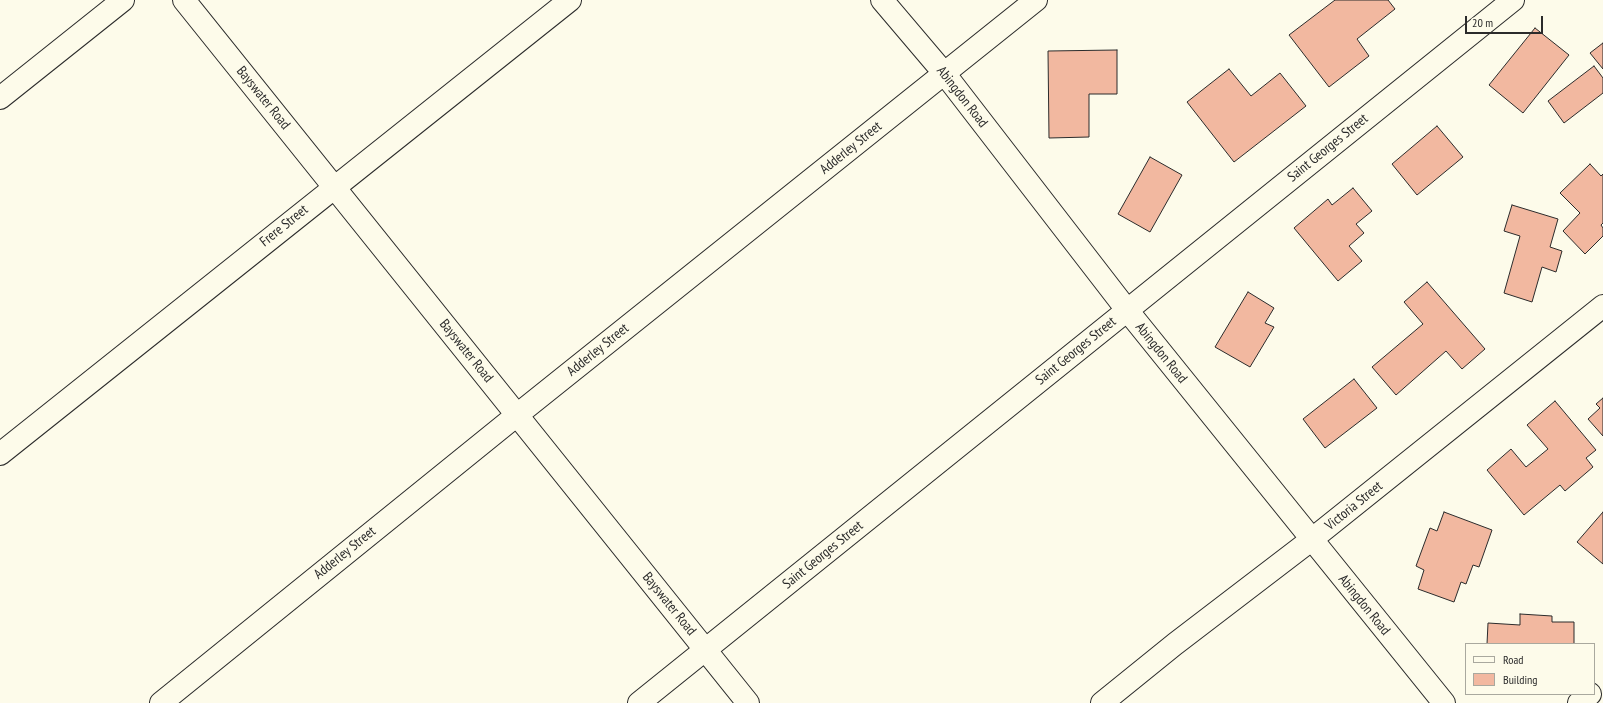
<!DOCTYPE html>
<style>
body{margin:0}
#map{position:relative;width:1603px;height:703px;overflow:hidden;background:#fdfbea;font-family:"PT Sans Narrow",sans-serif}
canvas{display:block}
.legend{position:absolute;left:1465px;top:643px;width:130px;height:52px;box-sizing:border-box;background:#fdfbea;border:1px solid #a9a89e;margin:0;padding:5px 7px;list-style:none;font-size:12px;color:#2b2b2b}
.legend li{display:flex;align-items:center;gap:8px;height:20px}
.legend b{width:20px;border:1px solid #a9a89e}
.scale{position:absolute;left:1465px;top:16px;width:78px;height:18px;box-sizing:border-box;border:2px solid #2b2b2b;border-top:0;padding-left:5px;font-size:12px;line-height:14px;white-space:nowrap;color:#2b2b2b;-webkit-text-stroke:3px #fdfbea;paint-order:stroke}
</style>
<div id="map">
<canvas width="1603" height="703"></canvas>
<ul class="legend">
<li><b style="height:5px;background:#fdfbea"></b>Road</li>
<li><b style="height:11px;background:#f2b8a0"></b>Building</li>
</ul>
<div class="scale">20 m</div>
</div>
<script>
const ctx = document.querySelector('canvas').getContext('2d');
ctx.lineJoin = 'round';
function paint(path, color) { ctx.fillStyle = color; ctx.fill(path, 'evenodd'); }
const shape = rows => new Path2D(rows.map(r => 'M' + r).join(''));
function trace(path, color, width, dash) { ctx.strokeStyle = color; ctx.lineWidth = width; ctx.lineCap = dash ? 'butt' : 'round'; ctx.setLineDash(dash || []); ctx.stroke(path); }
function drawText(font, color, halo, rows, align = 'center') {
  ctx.font = font + ' "PT Sans Narrow",sans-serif'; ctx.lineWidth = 3; ctx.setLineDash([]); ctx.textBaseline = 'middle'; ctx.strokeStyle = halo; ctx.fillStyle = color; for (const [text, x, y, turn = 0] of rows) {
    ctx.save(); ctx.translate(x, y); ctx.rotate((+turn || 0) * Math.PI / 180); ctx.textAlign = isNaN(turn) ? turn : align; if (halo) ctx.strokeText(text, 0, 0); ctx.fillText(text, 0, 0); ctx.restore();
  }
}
const building = shape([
 [1335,0,1388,0,1395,9,1357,39,1369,56,1329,87,1289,35,1335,0],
 [1535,28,1569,55,1523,113,1489,85,1535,28],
 [1603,43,1603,69,1590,53,1603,43],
 [1117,50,1117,94,1089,94,1089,137,1049,138,1048,51,1117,50],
 [1594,66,1603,78,1603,93,1564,123,1548,101,1594,66],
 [1229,69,1251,96,1280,73,1306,106,1234,162,1187,102,1229,69],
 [1437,126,1463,157,1417,195,1392,164,1437,126],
 [1150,157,1182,175,1150,232,1118,214,1150,157],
 [1590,164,1601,176,1603,174,1603,223,1601,225,1603,228,1603,236,1585,254,1563,231,1580,213,1560,193,1590,164],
 [1353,188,1372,211,1356,224,1364,233,1349,246,1362,261,1338,281,1294,228,1328,199,1332,205,1353,188],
 [1512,205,1558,219,1550,247,1562,251,1556,272,1542,267,1532,302,1504,293,1520,236,1504,231,1512,205],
 [1427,282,1485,349,1462,369,1446,351,1396,395,1372,367,1423,324,1404,302,1427,282],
 [1248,292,1274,308,1265,323,1274,327,1250,367,1215,347,1248,292],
 [1354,379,1377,408,1325,448,1303,419,1354,379],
 [1603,398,1603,436,1588,419,1600,408,1596,404,1603,398],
 [1555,401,1596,450,1586,458,1593,467,1565,491,1560,485,1524,515,1487,470,1511,449,1526,467,1548,449,1527,425,1555,401],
 [1444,512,1492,530,1479,567,1473,565,1466,584,1461,582,1454,602,1418,589,1424,570,1416,566,1430,528,1437,531,1444,512],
 [1603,512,1603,564,1577,542,1603,512],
 [1520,614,1552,616,1552,622,1574,622,1574,644,1487,644,1488,623,1520,625,1520,614]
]);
const minor = shape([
 [184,0,748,703],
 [882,0,944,73,1127,310,1444,703],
 [0,98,123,0],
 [0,454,570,0],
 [161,703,517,415,1036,0],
 [639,703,1513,0],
 [1102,703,1175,644,1311,540,1603,306],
 [1579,703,1590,694]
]);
const streetNames = [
 ["Abingdon Road",962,97,52],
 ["Bayswater Road",263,98,51],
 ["Adderley Street",851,148,-39],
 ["Saint Georges Street",1328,148,-39],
 ["Frere Street",284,226,-39],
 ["Adderley Street",598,350,-39],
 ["Bayswater Road",466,351,51],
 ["Saint Georges Street",1076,351,-39],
 ["Abingdon Road",1161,353,51],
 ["Victoria Street",1354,506,-39],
 ["Adderley Street",345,553,-39],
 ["Saint Georges Street",823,555,-39],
 ["Bayswater Road",669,604,51],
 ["Abingdon Road",1364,605,51]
];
paint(building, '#f2b8a0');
trace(building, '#2b2b2b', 1);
trace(minor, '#2b2b2b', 24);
trace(minor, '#fdfbea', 22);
drawText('14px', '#2b2b2b', '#fdfbea', streetNames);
</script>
